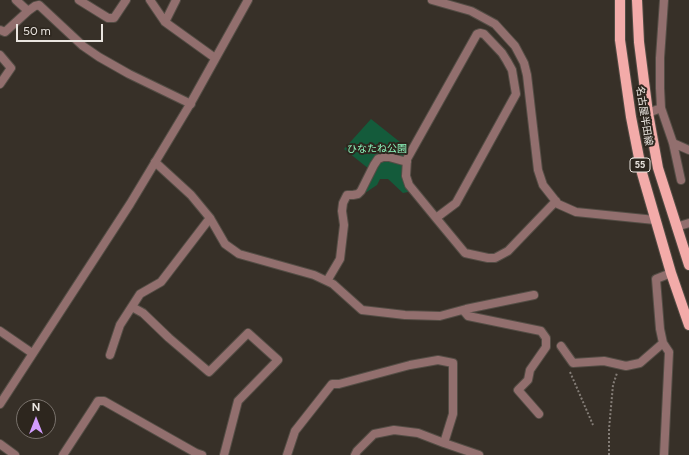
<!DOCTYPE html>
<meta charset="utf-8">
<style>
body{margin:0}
#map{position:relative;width:689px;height:455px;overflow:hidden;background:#373028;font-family:Figtree,sans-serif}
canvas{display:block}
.north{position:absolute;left:16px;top:399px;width:40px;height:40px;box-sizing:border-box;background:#2d261e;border:1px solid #79726c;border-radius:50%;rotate:0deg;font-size:11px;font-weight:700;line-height:16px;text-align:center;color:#eae5e0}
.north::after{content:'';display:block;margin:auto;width:14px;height:18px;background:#d29dfd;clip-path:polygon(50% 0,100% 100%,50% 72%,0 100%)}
.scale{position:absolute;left:16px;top:24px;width:87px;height:18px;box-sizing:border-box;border:2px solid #eae5e0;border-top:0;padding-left:5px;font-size:12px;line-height:14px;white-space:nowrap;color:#eae5e0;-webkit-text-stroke:3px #2d261e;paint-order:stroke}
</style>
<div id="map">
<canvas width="689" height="455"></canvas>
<div class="north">N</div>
<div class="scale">50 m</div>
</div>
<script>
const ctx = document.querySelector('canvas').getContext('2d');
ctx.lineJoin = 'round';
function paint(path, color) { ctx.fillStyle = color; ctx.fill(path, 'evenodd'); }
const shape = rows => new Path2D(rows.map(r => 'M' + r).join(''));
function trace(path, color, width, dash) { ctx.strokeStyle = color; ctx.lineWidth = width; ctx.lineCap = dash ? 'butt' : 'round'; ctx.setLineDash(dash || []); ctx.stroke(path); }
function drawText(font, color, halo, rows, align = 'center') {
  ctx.font = font + ' Figtree,"Noto Sans JP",sans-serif'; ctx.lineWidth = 4; ctx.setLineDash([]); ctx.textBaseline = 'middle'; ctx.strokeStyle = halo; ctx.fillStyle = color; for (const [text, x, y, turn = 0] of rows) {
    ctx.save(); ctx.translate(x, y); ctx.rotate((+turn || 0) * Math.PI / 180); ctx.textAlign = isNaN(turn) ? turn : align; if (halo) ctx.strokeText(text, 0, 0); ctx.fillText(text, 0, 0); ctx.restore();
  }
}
const green = shape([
 [371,119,410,150,408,192,403,193,388,179,380,179,377,185,365,193,361,189,369,169,344,149]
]);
const path = shape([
 [570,372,593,425],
 [609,455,609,429,613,385,617,373]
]);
const minor = shape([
 [16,0,28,11,35,6,39,5,83,46,99,57,129,74,191,104],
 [79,0,108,18,114,18,126,0],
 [150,0,165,22,215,58],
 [432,0,471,11,495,24,515,46,524,63,527,75,538,170,543,185,558,204,576,212,655,220],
 [165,22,176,0],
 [0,30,5,32,28,11],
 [0,55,11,68,0,84],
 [661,108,673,143,681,180],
 [648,113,661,108,660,88,660,58,664,0],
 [673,143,689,150],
 [155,162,191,195,210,218,225,244,239,254,314,275,333,284,362,310,405,315,440,316,466,309,534,295],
 [436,218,456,203,516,94,512,70,507,61,502,53,484,34,480,33,477,34,407,159,406,176,409,185,436,218,465,253,488,258,495,258,508,251,556,201],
 [676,227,689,223],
 [327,281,340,259,344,225,342,211,343,203,347,195,353,195,358,194,361,191,374,165,378,159,383,157,389,157,407,162],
 [132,307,143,313,169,338,209,372,248,333,278,360,238,401,224,455],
 [463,310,468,316,541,331,546,338,546,347,530,370,528,380,518,390,539,414],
 [0,331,32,353],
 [561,346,573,363,604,361,626,366,640,363,663,343],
 [110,355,120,325,140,294,161,282,210,218],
 [444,443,479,455],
 [0,444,15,455],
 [63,455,93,409,98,401,104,401,196,453,202,455],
 [287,455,295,431,332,384,339,384,410,365,438,360,453,363,453,414,444,443,418,433,394,430,374,434,357,451,355,455],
 [664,455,669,352,663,343,660,329,656,279,671,273]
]);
const tertiary = shape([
 [0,404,130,204,189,106,248,0]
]);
const primary = shape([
 [620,0,620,40,631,117,642,173,671,273,689,325],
 [637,0,639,42,648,113,658,168,689,265]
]);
const shields = [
 [640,165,20]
];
const shieldNames = [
 ["55",640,165]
];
const streetNames = [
 ["名古屋半田線",644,116,81]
];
const parkNames = [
 ["ひなたね公園",377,149]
];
paint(green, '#145b3b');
trace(minor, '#544d45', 10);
trace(tertiary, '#544d45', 10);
trace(primary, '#544d45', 12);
trace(path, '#847d77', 2, [2, 2]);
trace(minor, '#926f6e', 8);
trace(tertiary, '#926f6e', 8);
trace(primary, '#f3aba9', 10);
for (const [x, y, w] of shields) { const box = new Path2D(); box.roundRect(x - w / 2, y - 7, w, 14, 3); ctx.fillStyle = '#2d261e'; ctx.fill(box); trace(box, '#eae5e0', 1); }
drawText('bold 9px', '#eae5e0', null, shieldNames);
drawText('10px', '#eae5e0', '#2d261e', streetNames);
drawText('10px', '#8ef9bf', '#2d261e', parkNames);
</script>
